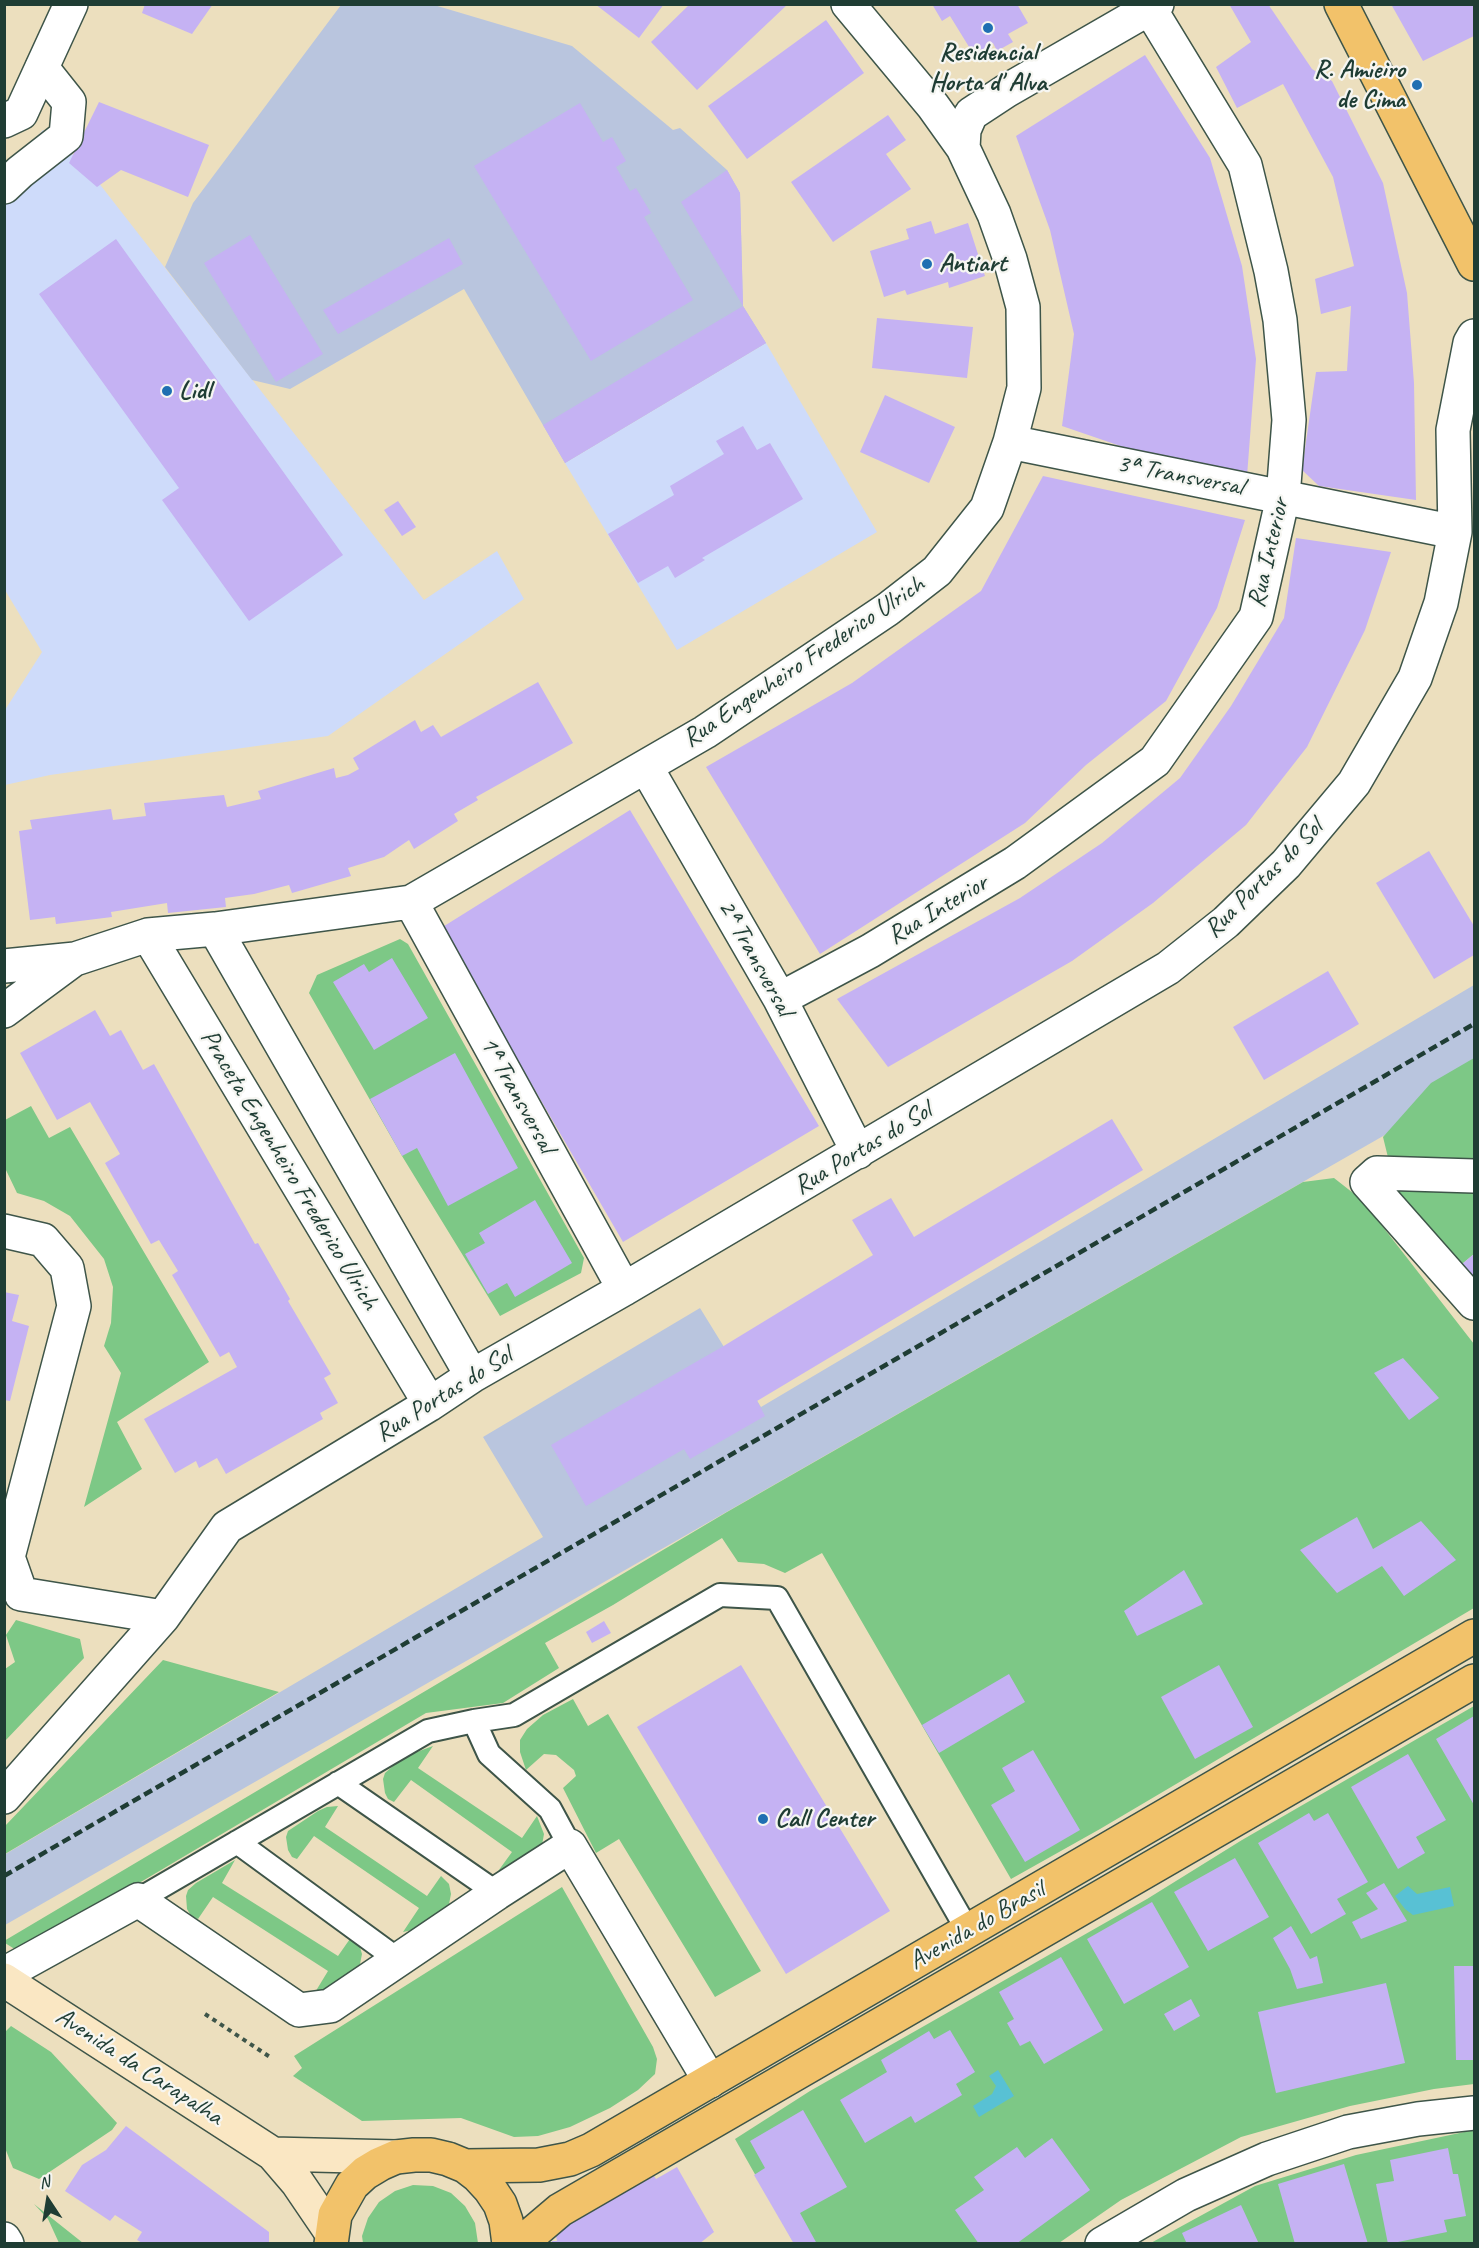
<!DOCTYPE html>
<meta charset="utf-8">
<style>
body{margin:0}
#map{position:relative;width:1479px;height:2248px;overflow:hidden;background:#ecdfbe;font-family:Caveat,sans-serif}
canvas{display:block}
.frame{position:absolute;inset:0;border:6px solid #1f3d34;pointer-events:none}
.north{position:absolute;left:18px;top:2170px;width:60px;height:60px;-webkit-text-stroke:4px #f6f6f2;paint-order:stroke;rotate:348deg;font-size:16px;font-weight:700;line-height:24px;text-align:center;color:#1f3d34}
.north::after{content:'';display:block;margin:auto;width:21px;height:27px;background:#1f3d34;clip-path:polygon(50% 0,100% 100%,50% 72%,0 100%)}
</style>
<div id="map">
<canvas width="1479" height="2248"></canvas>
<div class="frame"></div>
<div class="north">N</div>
</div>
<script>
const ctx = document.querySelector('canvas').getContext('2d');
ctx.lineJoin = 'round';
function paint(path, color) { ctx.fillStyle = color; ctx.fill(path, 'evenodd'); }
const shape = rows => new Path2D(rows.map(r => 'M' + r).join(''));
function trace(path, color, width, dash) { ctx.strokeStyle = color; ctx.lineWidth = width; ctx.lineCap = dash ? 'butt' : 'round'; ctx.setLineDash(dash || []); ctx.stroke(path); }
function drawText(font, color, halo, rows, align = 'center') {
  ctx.font = font + ' Caveat,sans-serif'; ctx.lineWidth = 4.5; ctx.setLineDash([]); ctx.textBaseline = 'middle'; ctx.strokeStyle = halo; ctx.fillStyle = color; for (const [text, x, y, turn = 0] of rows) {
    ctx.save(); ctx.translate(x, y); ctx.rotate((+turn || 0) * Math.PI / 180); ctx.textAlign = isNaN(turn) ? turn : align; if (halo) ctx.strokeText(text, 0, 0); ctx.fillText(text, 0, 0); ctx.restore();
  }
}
const built = shape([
 [43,130,84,164,424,600,497,551,524,599,328,736,50,775,5,785,5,710,42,652,5,590,5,171],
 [766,343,877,532,677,650,565,463]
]);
const industrial = shape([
 [341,5,434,5,572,46,673,130,680,128,727,170,740,193,743,306,766,343,565,463,464,289,290,389,252,380,165,267,193,203],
 [1474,985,1474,1084,5,1925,4,1855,543,1537,483,1437,700,1308,761,1407]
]);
const green = shape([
 [400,939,408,944,584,1258,581,1273,500,1316,402,1156,309,993,317,975],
 [1474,1058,1474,1254,1462,1264,1396,1190,1383,1137,1431,1083],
 [31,1106,49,1138,70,1127,209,1362,117,1422,142,1469,84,1507,121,1373,104,1346,111,1323,113,1287,104,1259,70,1216,44,1201,17,1193,5,1168,5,1120],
 [1334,1178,1362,1200,1474,1344,1474,1608,1100,1829,1011,1879,822,1553,785,1573,764,1564,738,1562,722,1538,613,1605,545,1643,559,1668,503,1703,426,1713,21,1953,5,1943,4,1941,727,1512,1303,1182],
 [16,1620,80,1639,84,1658,5,1741,5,1669,15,1662,6,1635],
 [163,1660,279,1692,5,1854,5,1826],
 [573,1699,588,1726,608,1714,761,1971,715,1997,619,1839,596,1853,563,1788,576,1776,574,1770,556,1755,544,1754,526,1770,520,1752,520,1740,527,1729,543,1715],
 [1474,1706,1474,2084,1434,2089,1350,2106,1241,2137,1121,2200,1059,2243,794,2243,735,2139,810,2091,1147,1899,1242,1840],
 [433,1746,418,1768,522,1838,537,1816,544,1834,542,1845,515,1868,496,1874,512,1852,411,1780,394,1802,388,1799,385,1793,383,1779,385,1773,393,1766,414,1753],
 [338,1806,325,1827,427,1896,441,1876,449,1884,451,1894,449,1904,444,1912,422,1928,403,1932,419,1908,314,1836,297,1859,292,1857,288,1850,286,1837,288,1831,318,1811,327,1807],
 [235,1860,222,1883,338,1956,352,1936,359,1944,362,1954,360,1964,341,1985,314,1994,328,1971,213,1897,198,1919,191,1916,187,1909,186,1896,188,1890,196,1883],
 [562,1887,653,2047,657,2059,655,2074,638,2090,610,2108,570,2127,538,2136,514,2137,461,2118,362,2121,293,2076,302,2068,294,2056],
 [11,2026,51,2052,117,2123,112,2130,39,2179,13,2168,5,2148,4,2033],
 [1469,2131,1474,2131,1474,2243,1149,2244,1255,2186,1356,2155],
 [413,2185,433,2186,451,2193,465,2206,475,2223,478,2243,363,2243,362,2236,368,2218,379,2202,395,2191],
 [34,2204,83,2243,59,2243,48,2219]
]);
const water = shape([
 [1408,1886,1417,1894,1450,1887,1454,1906,1413,1915,1405,1909,1395,1896],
 [998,2070,1014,2096,979,2117,973,2106,992,2094,996,2086,989,2076]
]);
const building = shape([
 [145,4,213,4,192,34,142,13],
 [595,4,664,4,639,38],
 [690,4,788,4,697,90,651,42],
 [932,4,1017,4,1028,23,1008,34,1013,42,997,51,993,43,974,55,950,16,942,21],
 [1229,4,1268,4,1312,69,1332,81,1383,183,1407,293,1414,383,1416,500,1319,486,1302,470,1316,372,1347,371,1351,306,1321,314,1315,279,1354,266,1333,177,1283,84,1237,108,1216,67,1251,42],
 [1391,4,1474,4,1474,36,1423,61],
 [826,20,864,73,747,159,708,106],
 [1145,55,1210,158,1242,266,1256,359,1246,489,1062,426,1074,334,1050,230,1016,136],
 [99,102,209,145,188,197,121,170,97,187,69,163],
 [580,103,603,142,612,137,626,161,616,167,630,191,636,188,651,213,644,217,693,300,591,361,474,166],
 [888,115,906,140,886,154,911,189,833,242,791,182],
 [727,170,740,193,743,306,766,343,565,463,543,425,743,306,681,202],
 [931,221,935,234,968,223,985,276,949,288,948,282,907,295,905,290,884,297,870,251,909,239,906,229],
 [250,235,323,354,276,382,204,263],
 [449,238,463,264,338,334,323,310],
 [116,239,343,555,249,621,162,500,179,488,39,294],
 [877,318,973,327,967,378,872,368],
 [885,395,955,427,929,483,860,452],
 [743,426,757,450,770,443,803,499,702,558,705,560,675,578,668,566,638,583,608,534,674,495,670,486,724,454,716,441],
 [1043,476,1245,520,1217,608,1166,701,1086,765,1025,823,820,954,706,767,852,683,981,591],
 [398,501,416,527,402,536,384,510],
 [1296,538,1391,552,1365,630,1307,747,1246,825,1153,903,1072,961,888,1067,837,999,1020,898,1102,843,1180,778,1231,706,1284,618],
 [538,682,573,743,476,797,478,800,454,814,458,821,414,849,409,840,384,857,348,868,351,876,292,893,289,885,254,894,225,898,226,907,168,913,167,903,111,912,112,917,56,924,55,917,30,920,19,831,32,829,30,820,111,809,113,820,129,818,146,816,144,803,224,795,227,807,261,799,258,791,334,768,336,778,348,775,359,769,353,758,415,720,421,732,433,725,441,737],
 [630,810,819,1126,623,1242,441,928],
 [1429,851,1474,926,1474,955,1434,979,1376,883],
 [392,958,428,1018,374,1050,333,982,364,964,369,972],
 [1328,971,1359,1024,1264,1080,1233,1027],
 [95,1010,110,1036,121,1030,143,1070,154,1064,255,1244,258,1243,290,1299,288,1301,331,1374,324,1378,338,1403,320,1413,323,1419,226,1474,217,1458,199,1468,196,1461,175,1473,144,1419,237,1367,229,1352,220,1357,172,1275,178,1271,159,1240,151,1244,105,1163,120,1154,90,1102,57,1120,20,1053],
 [455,1053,518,1168,448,1206,417,1148,402,1156,370,1099],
 [1112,1119,1143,1170,757,1401,765,1416,690,1459,684,1449,586,1506,551,1445,722,1347,873,1255,852,1220,891,1198,914,1237],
 [535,1200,572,1263,515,1297,507,1283,488,1294,465,1254,485,1243,479,1233],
 [1474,1254,1474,1279,1462,1264],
 [4,1292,19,1295,12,1321,29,1326,10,1401,4,1400],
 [1403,1358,1439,1398,1409,1420,1374,1373],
 [1357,1517,1373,1549,1421,1521,1456,1560,1404,1596,1382,1566,1337,1593,1300,1550],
 [1184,1570,1203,1604,1137,1636,1124,1611],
 [604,1621,611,1633,592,1643,586,1632],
 [741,1665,890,1911,786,1974,637,1727],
 [1219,1665,1253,1727,1195,1759,1161,1697],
 [1009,1674,1025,1702,939,1753,922,1725],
 [1474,1716,1474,1805,1436,1739],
 [1033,1750,1080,1830,1025,1862,991,1805,1015,1791,1002,1768],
 [1408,1754,1446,1820,1416,1837,1425,1853,1398,1869,1351,1787],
 [1309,1813,1314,1821,1328,1813,1368,1882,1337,1899,1346,1914,1311,1934,1258,1843],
 [1235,1858,1269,1917,1208,1951,1174,1892],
 [1384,1883,1407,1921,1361,1939,1352,1922,1378,1909,1366,1893],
 [1152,1902,1189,1967,1124,2004,1087,1939],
 [1291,1926,1310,1959,1317,1956,1323,1983,1297,1989,1290,1969,1273,1938],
 [1061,1957,1103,2030,1044,2064,1030,2041,1020,2046,1007,2023,1014,2019,999,1992],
 [1454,1966,1474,1966,1474,2060,1456,2060],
 [1386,1983,1405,2063,1276,2093,1258,2012],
 [1191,1999,1200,2016,1174,2031,1164,2014],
 [950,2030,975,2072,956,2084,962,2095,915,2123,911,2116,865,2143,840,2100,887,2072,881,2060,929,2031,934,2039],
 [803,2110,847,2187,800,2213,817,2244,794,2244,754,2175,765,2168,750,2141],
 [126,2126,269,2232,269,2244,144,2244,137,2240,142,2232,115,2215,110,2221,65,2191,82,2165,106,2150],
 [1052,2138,1090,2190,1016,2244,979,2244,955,2210,984,2190,974,2177,1017,2147,1025,2158],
 [1448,2148,1453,2174,1458,2174,1466,2216,1444,2220,1447,2232,1388,2244,1376,2184,1394,2181,1390,2160],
 [1344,2164,1368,2244,1295,2244,1278,2184],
 [677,2167,714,2232,699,2244,552,2244,552,2241,557,2241,555,2231,654,2176,656,2179],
 [1241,2205,1259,2244,1187,2244,1182,2233]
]);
const path = shape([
 [205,2014,270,2057]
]);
const service = shape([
 [474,1721,489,1754,550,1809,570,1846],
 [338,1783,497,1893],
 [237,1842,397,1959],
 [138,1900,428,1731,474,1721,514,1715,720,1595,777,1598,968,1931]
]);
const pedestrian = shape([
 [4,187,20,172,66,136,69,102,42,68]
]);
const minor = shape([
 [4,121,21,113,71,4],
 [963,148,964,130,971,114,1006,91,1157,4],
 [1010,442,1455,532],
 [646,767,780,999,858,1152],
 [411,902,624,1289],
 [215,929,472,1376],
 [148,935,430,1404],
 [4,966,75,959,148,935,215,929,411,902,705,732,888,609,937,571,987,508,1010,442,1024,388,1023,307,1010,259,994,214,963,148,933,106,848,4],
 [780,999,870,951,1015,863,1155,761,1256,617,1283,497,1289,420,1280,320,1271,271,1245,165,1150,9],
 [4,1011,73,960],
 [1474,1176,1377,1173,1367,1182,1474,1303],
 [4,1231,43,1240,67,1268,74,1306,8,1557,21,1594,163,1617],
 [4,1797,163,1617,227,1527,430,1404,472,1376,624,1289,1168,968,1226,922,1286,864,1354,783,1415,678,1441,603,1455,532,1453,430,1470,343,1474,336],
 [4,1974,138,1900,299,2010,330,2006,497,1893,570,1846,710,2081],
 [4,2239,7,2244],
 [1102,2244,1186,2195,1267,2159,1348,2132,1418,2119,1474,2113]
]);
const secondary = shape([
 [4,1980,273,2154,297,2182,331,2232],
 [273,2154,396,2157]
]);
const primary = shape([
 [1341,4,1474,264],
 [465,2166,539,2165,570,2159,591,2150,1474,1636],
 [331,2244,335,2215,352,2185,365,2173,380,2164,396,2157,414,2155,431,2155,448,2159,465,2166,478,2176,490,2189,500,2204,506,2221,509,2244],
 [520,2244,560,2210,1474,1681]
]);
const rail = shape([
 [4,1876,1474,1024]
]);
const markers = [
 [988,28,6,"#1f6fb2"],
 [1417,85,6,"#1f6fb2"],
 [927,264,6,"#1f6fb2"],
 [167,391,6,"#1f6fb2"],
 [763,1819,6,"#1f6fb2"]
];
const poiNames = [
 ["Residencial",988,53,"center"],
 ["Horta d' Alva",988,83,"center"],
 ["R. Amieiro",1405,70,"right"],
 ["de Cima",1405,100,"right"],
 ["Antiart",939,264],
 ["Lidl",179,391],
 ["Call Center",775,1819]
];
const streetNames = [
 ["3ª Transversal",1180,476,11],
 ["Rua Interior",1269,553,-77],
 ["Rua Engenheiro Frederico Ulrich",804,662,-34],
 ["Rua Portas do Sol",1264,879,-45],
 ["Rua Interior",938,910,-31],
 ["2ª Transversal",755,958,61],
 ["1ª Transversal",517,1095,61],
 ["Rua Portas do Sol",863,1149,-31],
 ["Praceta Engenheiro Frederico Ulrich",289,1170,59],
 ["Rua Portas do Sol",444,1395,-32],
 ["Avenida do Brasil",977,1926,-30],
 ["Avenida da Carapalha",139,2067,33]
];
paint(built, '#cedbfa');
paint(industrial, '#b9c5de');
paint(green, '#7dc886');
paint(water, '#58c1d4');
paint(building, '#c5b2f3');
trace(service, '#3e5549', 26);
trace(pedestrian, '#3e5549', 36);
trace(minor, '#3e5549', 36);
trace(secondary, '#3e5549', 36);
trace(primary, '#3e5549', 36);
trace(path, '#3e5549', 4, [4.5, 4.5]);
trace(service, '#fff', 22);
trace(pedestrian, '#fff', 33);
trace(minor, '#fff', 33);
trace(secondary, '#fae7c3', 33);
trace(primary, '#f2c26a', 33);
trace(rail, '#1f3d34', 4.5, [9, 4.5]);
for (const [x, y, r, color] of markers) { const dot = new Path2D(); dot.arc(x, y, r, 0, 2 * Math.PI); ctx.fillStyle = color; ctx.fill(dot); trace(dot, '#f6f6f2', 2); }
drawText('bold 26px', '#1f3d34', '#f6f6f2', poiNames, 'left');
drawText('26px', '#1f3d34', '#f6f6f2', streetNames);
</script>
